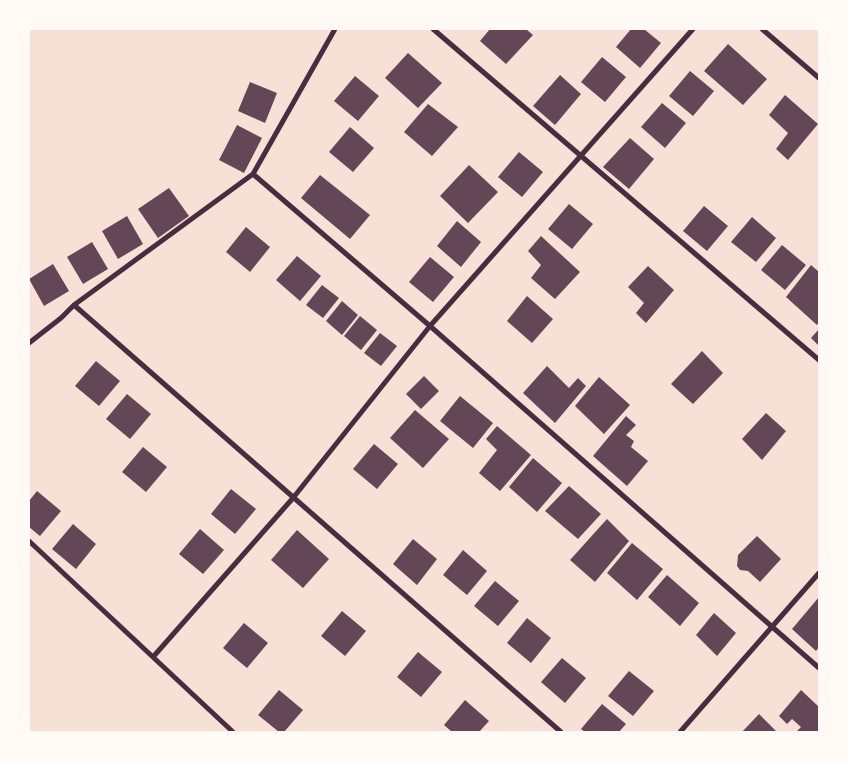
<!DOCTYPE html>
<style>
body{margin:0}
#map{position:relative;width:848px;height:761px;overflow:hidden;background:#f7e1d7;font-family:"IBM Plex Sans",sans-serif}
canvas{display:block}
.frame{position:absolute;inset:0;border:30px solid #fffaf5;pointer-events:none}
</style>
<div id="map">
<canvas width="848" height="761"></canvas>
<div class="frame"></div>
</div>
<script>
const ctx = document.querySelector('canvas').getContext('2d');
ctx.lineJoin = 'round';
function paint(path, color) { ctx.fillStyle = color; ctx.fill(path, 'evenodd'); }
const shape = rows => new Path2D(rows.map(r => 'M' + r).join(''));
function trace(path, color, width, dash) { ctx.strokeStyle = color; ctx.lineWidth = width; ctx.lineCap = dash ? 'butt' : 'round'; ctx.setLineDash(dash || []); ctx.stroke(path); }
const building = shape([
 [490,29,526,29,533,35,506,64,480,41],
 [631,29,644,29,661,43,640,68,616,47],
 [728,44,767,79,743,105,704,71],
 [408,53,442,83,418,108,385,78],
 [602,57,626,77,605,102,581,82],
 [690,71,714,91,693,116,669,96],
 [560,75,581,94,555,125,533,106],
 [355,76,379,96,358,121,334,101],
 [250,82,277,93,265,123,238,111],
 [785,95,818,124,788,160,776,149,788,133,769,115],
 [662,103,686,123,665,148,641,127],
 [428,104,458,127,432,156,404,132],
 [237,125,262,138,244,173,219,160],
 [350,127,374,148,353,172,329,152],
 [630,138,654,159,629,189,603,167],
 [519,152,543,172,522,197,498,177],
 [469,165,498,192,468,223,440,196],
 [320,175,370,215,350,239,301,198],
 [169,188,189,216,158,238,138,209],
 [569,204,593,224,572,249,548,229],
 [704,206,728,226,707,251,683,231],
 [127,216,143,244,118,259,102,231],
 [752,217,776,238,756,262,731,242],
 [457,221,481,242,461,267,437,246],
 [246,227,270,247,250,272,226,252],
 [541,236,580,272,555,299,531,278,541,265,528,251],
 [92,242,108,269,83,284,67,257],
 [782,245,806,265,785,290,761,270],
 [297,256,321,276,300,301,276,280],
 [430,257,454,277,433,302,409,282],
 [53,264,69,291,44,306,29,279],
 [811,265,819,272,819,322,817,325,786,297],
 [648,266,674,290,646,323,636,313,644,303,628,287],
 [322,285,339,298,323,318,306,305],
 [527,296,553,319,532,343,507,321],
 [342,301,358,315,342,335,326,321],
 [360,316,377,330,361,350,344,336],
 [819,329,819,346,811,338],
 [380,333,397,346,381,366,364,353],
 [702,351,723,373,693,404,671,384],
 [96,361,120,381,99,406,75,386],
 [547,366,569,388,578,378,586,386,555,423,523,393],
 [424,376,439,391,421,409,406,394],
 [599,377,630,405,604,434,575,406],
 [127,394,151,414,130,439,106,419],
 [460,396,493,423,473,448,440,421],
 [415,410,449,439,423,468,390,438],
 [766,413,786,431,762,460,742,439],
 [626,416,636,425,626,435,634,441,631,447,648,461,627,486,593,456],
 [497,426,531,455,500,491,479,473,497,450,486,439],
 [374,444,398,464,377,489,353,469],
 [143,447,167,467,146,492,122,472],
 [533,458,562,483,537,512,509,487],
 [569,486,601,514,578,539,545,511],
 [231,489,256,509,235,534,211,514],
 [37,491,61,511,40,536,29,527,29,501],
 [607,519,629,541,595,582,570,560],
 [73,524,96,544,76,569,52,549],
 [200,529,224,550,203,574,179,554],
 [297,530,329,559,303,588,271,560],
 [757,536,781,559,760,582,748,571,740,570,737,566,738,555],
 [413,539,437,559,417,585,393,564],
 [632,543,663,569,637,600,607,573],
 [463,550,487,571,467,595,443,575],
 [667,575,699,603,680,626,648,597],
 [495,581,519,601,498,626,474,606],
 [819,597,819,647,816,651,792,629],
 [342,611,366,631,345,656,321,636],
 [714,613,736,633,717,656,696,635],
 [527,618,551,638,531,663,507,643],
 [244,623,268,643,247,668,223,648],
 [418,652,442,672,421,697,397,677],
 [562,658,586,678,565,703,541,682],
 [629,671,654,691,633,716,608,696],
 [279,690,303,710,284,732,279,732,258,715],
 [801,690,819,707,819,732,796,732,801,727,792,719,787,724,779,716],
 [465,700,489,721,479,732,452,732,444,725],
 [602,704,626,724,619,732,585,732,581,729],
 [759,714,777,732,742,732]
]);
const minor = shape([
 [433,29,819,360],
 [762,29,819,78],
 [253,174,430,326,819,668],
 [74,305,561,732],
 [29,343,61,318,74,305,253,174,335,29],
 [29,541,233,732],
 [153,657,293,498,430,326,693,29],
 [680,732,819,573]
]);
paint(building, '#644757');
trace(minor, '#4a2c40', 5);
</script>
